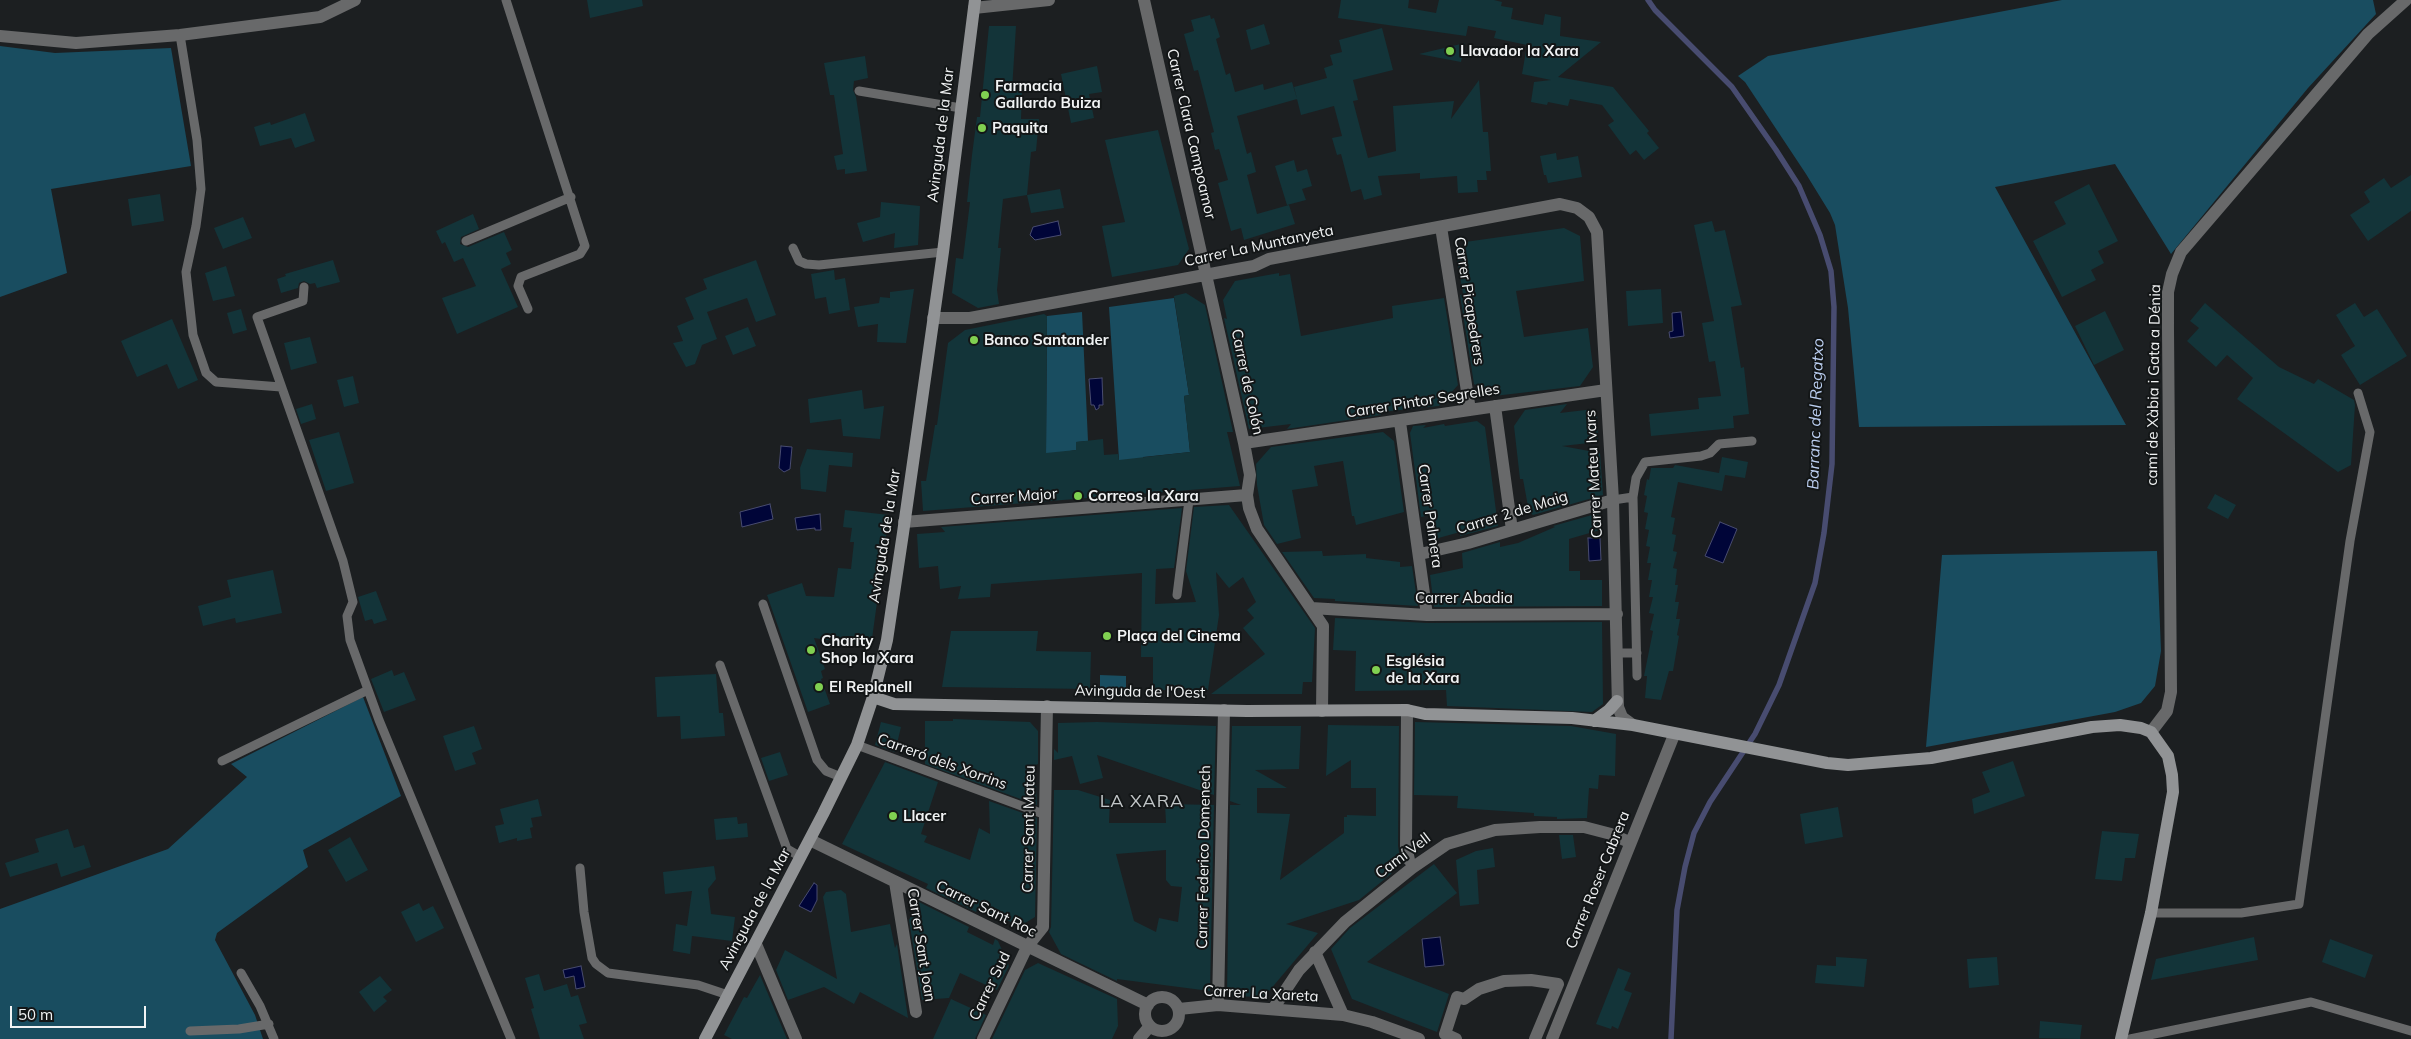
<!DOCTYPE html>
<meta charset="utf-8">
<style>
body{margin:0}
#map{position:relative;width:2411px;height:1039px;overflow:hidden;background:#1c1f21;font-family:Mulish,sans-serif}
canvas{display:block}
.scale{position:absolute;left:10px;top:1006px;width:136px;height:22px;box-sizing:border-box;border:2px solid #f1f3f4;border-top:0;padding-left:6px;font-size:15px;line-height:18px;white-space:nowrap;color:#f1f3f4;-webkit-text-stroke:4px #131617;paint-order:stroke}
</style>
<div id="map">
<canvas width="2411" height="1039"></canvas>
<div class="scale">50 m</div>
</div>
<script>
const ctx = document.querySelector('canvas').getContext('2d');
ctx.lineJoin = 'round';
function paint(path, color) { ctx.fillStyle = color; ctx.fill(path, 'evenodd'); }
const shape = rows => new Path2D(rows.map(r => 'M' + r).join(''));
function trace(path, color, width, dash) { ctx.strokeStyle = color; ctx.lineWidth = width; ctx.lineCap = dash ? 'butt' : 'round'; ctx.setLineDash(dash || []); ctx.stroke(path); }
function drawText(font, color, halo, rows, align = 'center') {
  ctx.font = font + ' Mulish,sans-serif'; ctx.lineWidth = 4; ctx.setLineDash([]); ctx.textBaseline = 'middle'; ctx.strokeStyle = halo; ctx.fillStyle = color; for (const [text, x, y, turn = 0] of rows) {
    ctx.save(); ctx.translate(x, y); ctx.rotate((+turn || 0) * Math.PI / 180); ctx.textAlign = isNaN(turn) ? turn : align; if (halo) ctx.strokeText(text, 0, 0); ctx.fillText(text, 0, 0); ctx.restore();
  }
}
const green = shape([
 [2062,0,2373,0,2376,14,2308,88,2171,254,2115,164,1995,187,2126,425,1859,427,1848,308,1835,225,1830,213,1806,174,1745,82,1738,76,1768,56],
 [0,46,55,53,171,48,191,166,51,189,67,273,0,297],
 [1174,298,1189,395,1184,396,1190,452,1143,457,1143,473,1120,475,1109,307],
 [1082,312,1088,441,1076,442,1076,450,1046,455,1047,316],
 [2157,551,2161,651,2155,686,2141,703,2115,712,1926,747,1942,555],
 [1100,675,1126,676,1126,690,1100,690],
 [363,697,401,796,303,850,308,867,217,933,215,940,255,1015,263,1039,0,1039,0,909,168,849,247,777,231,764]
]);
const water = shape([
 [1058,221,1061,235,1035,240,1030,235,1033,227,1058,221],
 [1681,312,1684,336,1670,338,1669,332,1673,331,1672,313,1681,312],
 [1102,378,1103,405,1099,405,1099,408,1096,410,1094,405,1091,405,1089,379,1102,378],
 [781,446,792,447,790,469,784,472,779,468,781,446],
 [770,504,773,519,742,527,740,512,770,504],
 [820,514,821,530,815,530,815,528,797,530,795,518,820,514],
 [1720,522,1737,529,1723,563,1705,556,1720,522],
 [1588,538,1600,538,1601,560,1589,561,1588,538],
 [814,883,817,885,817,900,811,912,799,906,814,883],
 [1440,937,1444,965,1425,967,1422,939,1440,937],
 [581,966,585,987,576,989,574,976,565,978,563,970,581,966]
]);
const stream = shape([
 [1648,0,1655,10,1732,87,1776,150,1799,186,1820,235,1831,271,1834,307,1832,464,1824,533,1815,583,1779,685,1755,734,1710,802,1694,833,1685,867,1677,910,1671,1039]
]);
const building = shape([
 [587,0,642,0,643,6,590,18],
 [1341,0,1409,0,1408,8,1436,13,1439,0,1494,0,1502,2,1501,6,1513,8,1511,19,1543,25,1545,14,1561,17,1560,36,1601,42,1558,77,1613,87,1649,131,1647,133,1659,148,1644,160,1636,150,1630,155,1608,125,1614,121,1602,105,1570,99,1568,106,1548,102,1547,105,1531,102,1534,82,1551,80,1522,74,1527,45,1494,38,1496,31,1468,26,1466,36,1338,18],
 [1210,15,1211,19,1214,18,1220,37,1216,39,1226,75,1230,73,1235,92,1263,84,1264,90,1292,82,1297,99,1237,116,1247,154,1251,152,1256,172,1247,175,1257,214,1289,205,1295,224,1244,240,1241,228,1231,231,1218,183,1228,180,1219,149,1215,150,1211,133,1214,132,1198,70,1194,71,1184,34,1194,31,1191,20],
 [1264,24,1270,44,1251,50,1246,30],
 [989,26,1016,26,1012,90,1022,90,1021,119,1039,119,1036,151,1031,152,1027,195,1003,199,998,248,1001,248,997,290,999,304,978,308,952,293,956,258,963,259,970,202,967,202,972,155,977,117,980,117],
 [1382,28,1393,70,1353,80,1358,100,1353,101,1368,158,1396,151,1393,106,1454,101,1451,119,1479,80,1483,132,1488,132,1491,171,1486,171,1487,180,1477,180,1478,192,1458,193,1457,176,1420,179,1420,173,1378,176,1382,195,1364,200,1361,189,1351,192,1341,154,1337,155,1332,138,1342,136,1334,106,1301,115,1294,87,1327,78,1324,68,1333,65,1330,55,1342,52,1339,40],
 [1465,43,1461,62,1419,54],
 [865,56,868,78,854,81,853,90,856,97,867,171,845,174,845,169,837,170,834,156,843,154,834,95,830,95,824,63],
 [1097,66,1102,92,1089,94,1094,118,1071,123,1061,74],
 [305,113,315,141,295,148,291,138,260,146,254,127,270,122,271,125],
 [1158,130,1189,249,1178,265,1112,277,1102,226,1125,222,1105,140],
 [1556,153,1557,160,1578,156,1582,177,1548,183,1546,175,1544,175,1540,156],
 [1294,160,1297,172,1307,169,1312,186,1302,189,1306,200,1287,205,1275,166],
 [2411,175,2411,211,2368,241,2350,215,2370,202,2364,192,2384,178,2391,188],
 [2089,184,2118,241,2098,251,2104,263,2091,270,2096,280,2062,297,2033,241,2066,224,2054,202],
 [1060,189,1064,208,1031,213,1027,195],
 [160,194,164,221,132,226,128,199],
 [881,202,920,206,918,245,894,248,895,233,863,242,857,223,880,217],
 [473,214,479,229,461,237,460,244,468,247,504,232,512,250,506,253,511,264,501,269,518,307,457,334,442,298,476,286,463,258,454,262,445,242,442,244,436,231],
 [243,217,252,238,223,249,214,228],
 [1712,221,1715,232,1725,230,1738,288,1742,305,1731,307,1741,368,1744,367,1749,414,1733,416,1734,428,1651,436,1649,414,1699,409,1698,398,1721,396,1715,361,1709,362,1702,323,1714,321,1694,225],
 [1564,228,1580,236,1584,281,1516,291,1524,337,1588,328,1593,367,1580,386,1494,396,1474,384,1460,295,1463,294,1456,253,1465,242],
 [333,260,340,282,317,288,315,283,310,284,304,281,299,283,298,288,281,293,277,279,286,276,285,274],
 [756,260,776,315,756,322,747,298,707,312,717,339,702,345,695,364,686,367,673,343,683,341,677,326,694,319,685,298,707,289,703,279],
 [226,266,235,296,213,301,205,273],
 [834,270,835,280,845,278,850,310,829,314,826,297,815,299,811,274],
 [1279,273,1279,276,1290,274,1301,336,1393,318,1392,306,1444,298,1458,385,1439,406,1381,412,1381,415,1287,429,1291,424,1249,429,1224,318,1227,319,1223,300,1235,281],
 [914,289,906,343,877,342,878,324,858,327,854,307,879,303,880,297,890,298,890,292],
 [1661,289,1663,323,1628,326,1626,291],
 [1186,293,1205,305,1233,432,1227,432,1240,486,923,511,921,481,926,481,935,425,937,425,948,343,965,330,1044,314,1047,316,1046,453,1076,450,1076,442,1103,439,1104,455,1118,454,1119,460,1190,452,1184,396,1189,395,1174,296],
 [2205,303,2279,367,2314,384,2318,379,2354,400,2355,405,2351,465,2338,472,2237,399,2253,378,2227,355,2216,367,2187,341,2199,328,2190,321],
 [2355,303,2364,317,2377,309,2407,356,2360,385,2341,355,2355,346,2336,315],
 [241,309,247,330,233,334,227,313],
 [2105,311,2124,350,2094,365,2075,326],
 [172,319,198,380,178,389,167,364,137,377,121,341],
 [748,327,756,346,733,355,725,336],
 [310,337,317,363,291,370,284,343],
 [353,376,359,403,344,407,337,380],
 [862,390,864,409,884,406,880,439,843,436,841,419,810,423,808,399],
 [312,404,316,419,301,424,296,409],
 [1567,404,1560,413,1594,409,1597,414,1598,442,1562,446,1600,453,1603,495,1533,515,1529,512,1523,479,1520,479,1514,426,1525,410],
 [1477,421,1485,427,1498,526,1460,536,1460,532,1435,539,1430,515,1421,517,1410,433,1413,426,1426,425,1423,428,1444,424,1445,426],
 [339,432,354,483,326,491,309,440],
 [1383,432,1394,441,1404,512,1356,525,1354,516,1352,516,1343,461,1314,466,1318,486,1292,490,1301,538,1277,544,1264,525,1257,485,1256,464,1271,447],
 [807,449,853,453,852,467,829,465,826,492,801,489,800,468],
 [1722,457,1748,462,1745,478,1725,475,1722,491,1678,482,1671,517,1675,518,1672,534,1676,535,1673,551,1677,552,1673,568,1677,569,1675,585,1678,585,1675,602,1679,602,1676,619,1680,619,1677,635,1679,636,1673,671,1669,671,1661,700,1645,698,1647,676,1644,676,1653,631,1650,630,1654,614,1649,613,1653,597,1649,597,1652,580,1648,580,1651,563,1647,563,1650,547,1646,546,1649,530,1645,529,1648,513,1644,512,1647,496,1644,495,1647,479,1649,480,1651,468,1673,468,1675,465,1719,473],
 [2215,494,2236,505,2228,519,2207,508],
 [1229,505,1315,628,1312,682,1303,682,1302,694,1211,694,1265,654,1243,628,1254,618,1247,610,1256,602,1243,577,1229,588,1216,572,1219,615,1208,690,1153,690,1153,657,1141,657,1142,573,991,584,990,597,958,599,961,586,940,589,938,566,919,568,917,534,945,532,941,527,1182,508,1174,568,1156,569,1155,604,1196,602,1186,571,1194,507],
 [845,510,889,515,871,646,814,638,825,669,821,671,823,678,821,679,830,704,808,712,767,595,802,583,806,596,834,597,838,568,851,569,854,542,850,542,852,528,843,527],
 [1599,513,1600,530,1569,539,1569,571,1580,571,1580,580,1602,580,1602,606,1434,607,1430,575,1463,568,1462,553,1500,542,1500,547,1518,543,1555,527,1553,526],
 [1322,551,1323,556,1366,554,1366,558,1400,562,1400,567,1412,566,1418,606,1335,601,1335,599,1314,598,1282,552],
 [273,570,282,613,236,623,235,618,203,626,198,606,231,597,227,580],
 [376,591,387,620,374,624,372,619,365,621,358,597],
 [1335,618,1427,623,1602,622,1603,704,1592,712,1447,706,1446,690,1355,691,1356,651,1333,650],
 [951,631,1038,631,1036,651,1091,652,1090,689,942,687],
 [392,670,394,676,404,672,416,700,384,712,371,679],
 [716,674,719,713,723,713,725,736,681,739,680,716,657,717,655,677],
 [953,719,1030,722,1038,731,1038,764,1035,765,1037,805,925,764,925,721,953,721],
 [881,722,901,727,895,752,875,745],
 [1097,722,1216,726,1214,795,1097,755,1103,778,1080,784,1072,756,1054,760,1054,749,1058,753,1058,723],
 [1415,722,1571,726,1616,734,1615,776,1599,775,1598,789,1589,788,1587,818,1557,819,1557,817,1534,816,1534,813,1457,808,1458,796,1414,795],
 [1328,725,1399,726,1398,846,1400,858,1391,874,1359,900,1286,924,1318,933,1264,997,1227,996,1230,805,1241,805,1230,801,1232,726,1301,726,1299,769,1255,770,1287,788,1257,788,1257,813,1290,814,1280,880,1344,833,1344,817,1347,817,1347,815,1376,816,1376,788,1351,788,1351,760,1326,776],
 [474,726,482,749,472,753,476,764,455,771,443,736],
 [780,752,788,775,769,781,761,758],
 [2013,761,2025,796,1974,814,1972,799,1990,792,1982,772],
 [885,762,938,782,921,834,927,836,924,842,970,860,979,828,990,834,989,801,1037,818,1035,917,1020,926,978,907,976,912,926,888,928,884,842,844],
 [1054,790,1078,790,1110,800,1109,823,1166,823,1165,804,1214,805,1210,991,1117,979,1117,981,1061,954,1049,932,1051,927],
 [1166,850,1166,880,1171,886,1182,887,1178,922,1159,918,1156,932,1134,921,1116,854],
 [538,799,542,816,531,818,533,827,530,828,532,838,517,841,517,838,499,843,495,826,504,824,500,809],
 [1838,807,1843,837,1805,844,1800,814],
 [737,817,738,824,747,823,748,837,716,840,714,819],
 [68,829,74,848,84,845,91,867,61,877,57,863,10,877,5,863,39,852,35,839],
 [2102,831,2139,834,2135,858,2125,858,2122,881,2095,879],
 [1559,835,1573,835,1576,857,1562,859],
 [350,837,368,870,346,882,328,850],
 [1493,848,1495,867,1477,870,1479,904,1460,906,1456,860,1476,851],
 [1434,864,1457,893,1367,962,1449,994,1437,1032,1352,999,1331,949,1350,928],
 [714,866,716,879,708,889,711,914,735,917,732,941,692,936,690,954,673,951,676,924,687,926,692,891,665,894,663,872],
 [841,890,846,894,851,932,890,924,895,948,897,944,908,1018,860,992,854,1004,824,987,788,1000,776,970,785,950,837,979,823,897,826,892],
 [919,902,969,927,967,932,993,945,995,939,998,941,1009,966,997,990,960,973,949,998,922,1000,909,920],
 [419,903,423,911,433,906,444,928,416,942,401,912],
 [2254,937,2258,960,2151,980,2156,959],
 [2330,939,2373,955,2365,978,2322,962],
 [1836,957,1867,959,1864,987,1815,983,1817,965,1836,966],
 [1997,957,1999,985,1969,988,1967,959],
 [1038,963,1117,999,1118,1026,1112,1039,992,1039,1025,970],
 [1618,968,1631,973,1624,990,1632,993,1618,1029,1612,1026,1611,1029,1596,1024],
 [539,974,544,991,567,984,571,997,578,995,587,1023,579,1025,584,1039,540,1039,531,1009,534,1008,525,978],
 [760,975,787,1039,732,1039,724,1035,744,997,747,998],
 [380,976,392,990,383,997,387,1001,374,1012,359,992],
 [951,999,986,1015,975,1039,933,1039],
 [2040,1021,2082,1025,2080,1039,2039,1038]
]);
const lane = shape([
 [506,0,585,246,580,254,521,277,518,286,528,309],
 [180,35,197,140,201,189,196,226,186,272,193,335,206,373,216,382,281,387],
 [859,91,961,108],
 [466,241,571,197],
 [793,248,799,261,806,264,819,265,943,252],
 [304,287,303,301,257,317,343,561,353,602,347,616,350,640,379,720,511,1039],
 [1613,500,1633,497],
 [1177,595,1189,500],
 [763,604,817,760,826,771,841,777],
 [1617,653,1637,653],
 [720,665,787,849,801,857],
 [1637,676,1633,497,1636,478,1645,462,1701,456,1710,453,1719,444,1752,441],
 [857,745,1046,815],
 [222,761,368,690],
 [580,868,584,912,592,958,596,964,608,973,698,985,728,995],
 [2151,913,2241,913,2299,904,2350,541,2370,432,2358,393],
 [241,973,260,1006,274,1039],
 [190,1031,239,1029,269,1024],
 [2130,1039,2311,1002,2411,1031]
]);
const street = shape([
 [1144,0,1244,443,1250,475,1247,495,1249,508,1257,529,1323,626,1322,711],
 [974,8,1049,0],
 [0,36,76,43,180,35,320,17,355,0],
 [1441,227,1470,410],
 [933,318,970,318,1232,270,1254,266,1269,259,1560,204,1577,208,1589,217,1597,232,1613,500,1618,707,1622,717,1633,725],
 [1495,406,1512,530],
 [1400,422,1427,615],
 [1244,443,1606,390],
 [904,522,1247,495],
 [1420,554,1468,543,1613,500],
 [1311,608,1427,615,1617,614],
 [1407,710,1406,846,1409,860],
 [2151,732,2167,711,2171,692,2168,330,2168,292,2172,274,2181,252,2368,34,2406,0],
 [810,840,1148,1005],
 [895,882,916,1012],
 [756,944,796,1039],
 [1315,952,1343,1015],
 '1145 1014a17 17 0 1 1 34 0a17 17 0 1 1-34 0Z',
 [1218,1005,1224,710],
 [1179,1009,1218,1005,1343,1015,1372,1022,1419,1039],
 [1273,1009,1299,970,1345,922,1412,868,1447,844,1495,830,1540,827,1584,827,1611,834,1629,842],
 [983,1039,1027,947,1043,927,1047,706],
 [1139,1039,1150,1026],
 [1456,1039,1445,1034,1457,997,1464,999,1479,989,1504,981,1531,980,1558,984,1535,1039],
 [1552,1039,1674,735]
]);
const secondary = shape([
 [873,697,894,704,1247,711,1407,710,1425,714,1572,718,1633,725,1827,763,1848,765,1931,758,2092,727,2120,725,2141,728,2151,732,2168,756,2172,775,2173,792,2151,913,2121,1039],
 [1594,721,1609,710,1617,701],
 [705,1039,823,814,857,745,873,697,887,640,903,533,943,252,975,0]
]);
const markers = [
 [1450,51,5,"#80d051"],
 [985,95,5,"#80d051"],
 [982,128,5,"#80d051"],
 [974,340,5,"#80d051"],
 [1078,496,5,"#80d051"],
 [1107,636,5,"#80d051"],
 [811,650,5,"#80d051"],
 [1376,670,5,"#80d051"],
 [819,687,5,"#80d051"],
 [893,816,5,"#80d051"]
];
const poiNames = [
 ["Llavador la Xara",1460,51],
 ["Farmacia",995,86],
 ["Gallardo Buiza",995,103],
 ["Paquita",992,128],
 ["Banco Santander",984,340],
 ["Correos la Xara",1088,496],
 ["Plaça del Cinema",1117,636],
 ["Charity",821,641],
 ["Shop la Xara",821,658],
 ["Església",1386,661],
 ["de la Xara",1386,678],
 ["El Replanell",829,687],
 ["Llacer",903,816]
];
const streetNames = [
 ["Carrer Clara Campoamor",1191,134,77],
 ["Avinguda de la Mar",941,135,-83],
 ["Carrer La Muntanyeta",1259,246,-12],
 ["Carrer Picapedrers",1469,301,81],
 ["Carrer de Colón",1247,382,78],
 ["camí de Xàbia i Gata a Dénia",2154,385,-89],
 ["Carrer Pintor Segrelles",1423,401,-9],
 ["Carrer Mateu Ivars",1594,474,-93],
 ["Carrer Major",1014,497,-4],
 ["Carrer 2 de Maig",1512,513,-17],
 ["Carrer Palmera",1430,516,82],
 ["Avinguda de la Mar",885,536,-81],
 ["Carrer Abadia",1464,598],
 ["Avinguda de l'Oest",1140,692,1],
 ["Carreró dels Xorrins",942,762,20],
 ["Carrer Sant Mateu",1029,829,-89],
 ["Camí Vell",1403,856,-37],
 ["Carrer Federico Domenech",1204,857,-89],
 ["Carrer Roser Cabrera",1598,880,-68],
 ["Avinguda de la Mar",755,909,-62],
 ["Carrer Sant Roc",986,909,26],
 ["Carrer Sant Joan",921,945,81],
 ["Carrer Sud",990,986,-64],
 ["Carrer La Xareta",1261,994,3]
];
const waterNames = [
 ["Barranc del Regatxo",1816,414,-88]
];
const quarterNames = [
 ["LA XARA",1142,802]
];
paint(green, '#194d60');
paint(water, '#000538');
trace(water, '#484c70', 1);
trace(stream, '#484c70', 5.5);
paint(building, '#133439');
trace(lane, '#68696a', 9);
trace(street, '#68696a', 12);
trace(secondary, '#919395', 12);
for (const [x, y, r, color] of markers) { const dot = new Path2D(); dot.arc(x, y, r, 0, 2 * Math.PI); ctx.fillStyle = color; ctx.fill(dot); trace(dot, '#131617', 2); }
drawText('bold 15px', '#f1f3f4', '#131617', poiNames, 'left');
drawText('15px', '#f1f3f4', '#131617', streetNames);
drawText('italic 16px', '#bccff1', '#131617', waterNames);
ctx.letterSpacing = '1px';
drawText('18px', '#c1c5c7', '#131617', quarterNames);
ctx.letterSpacing = '0px';
</script>
